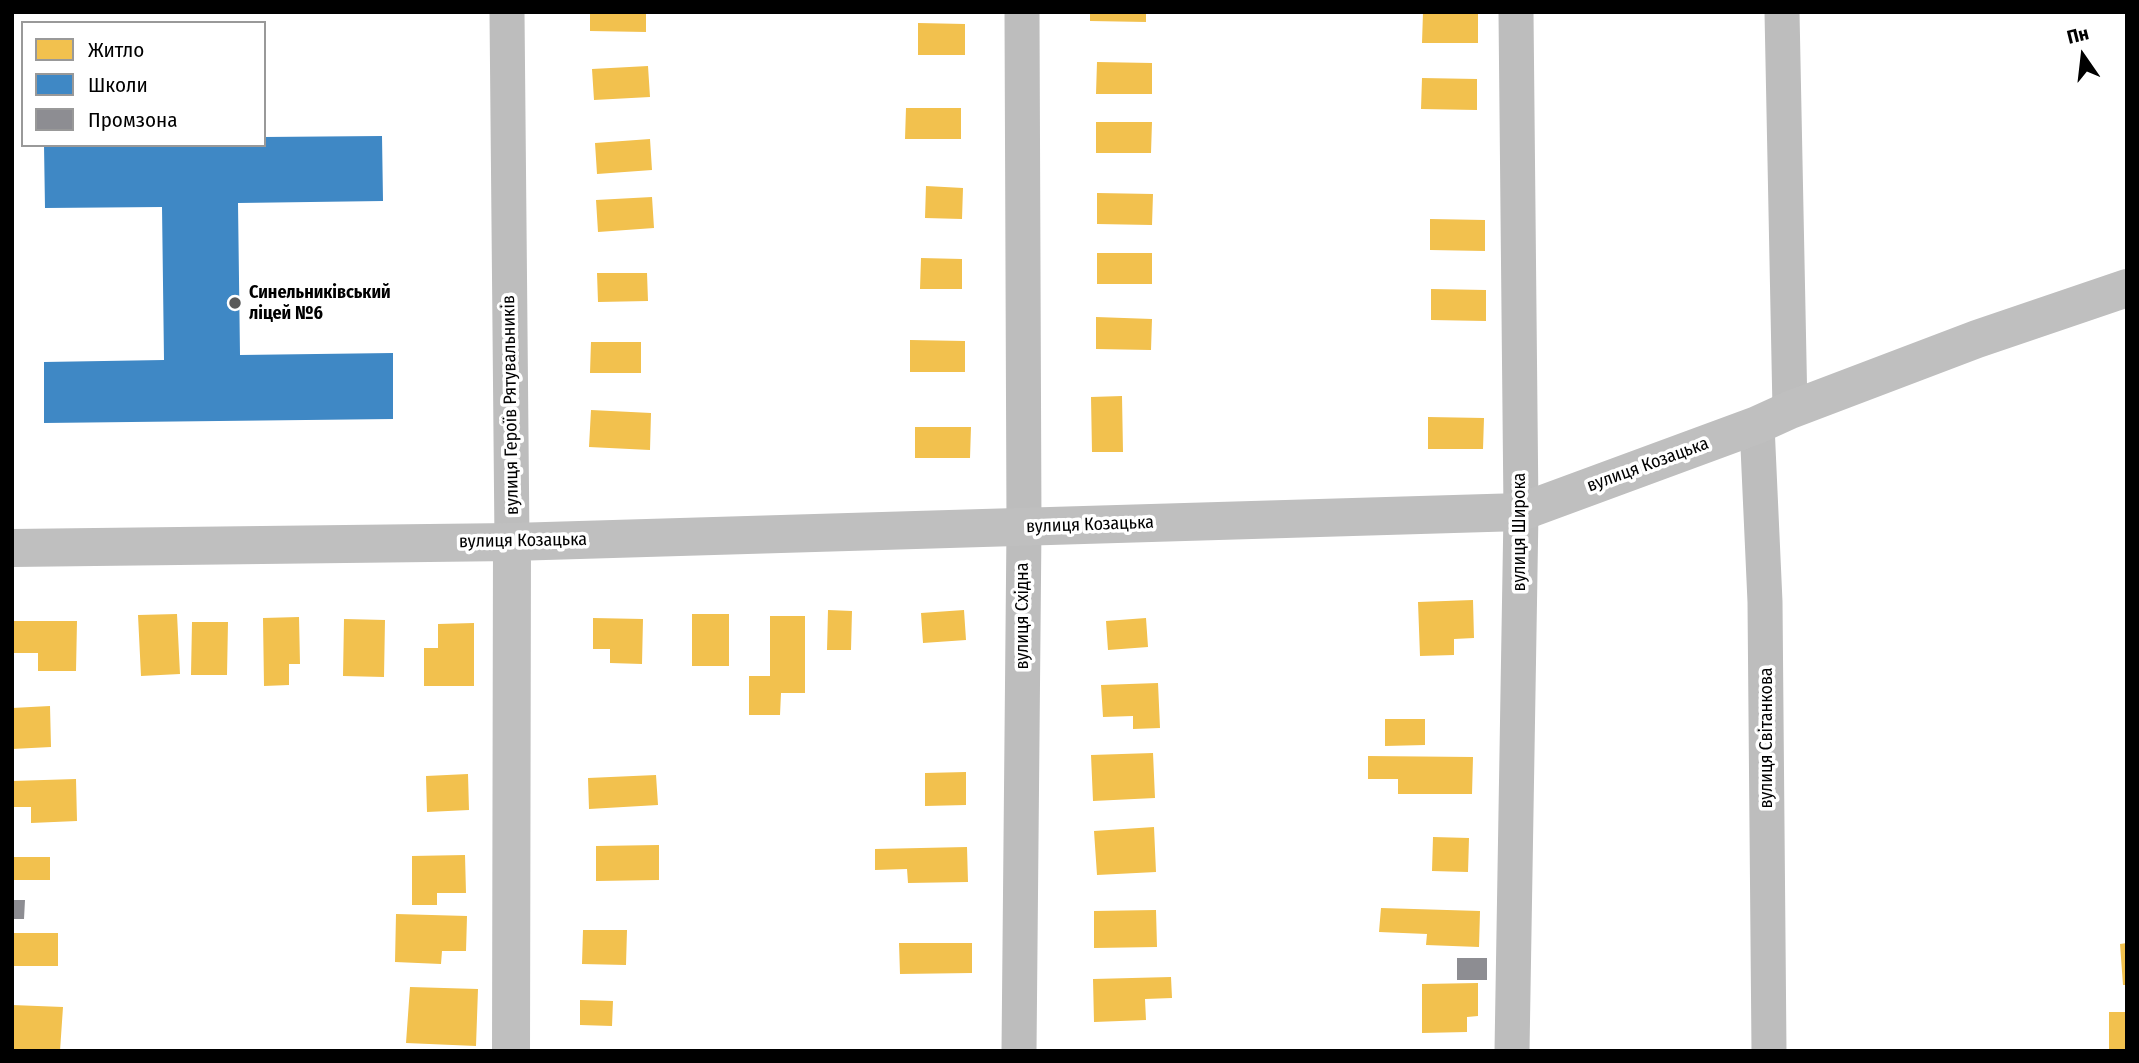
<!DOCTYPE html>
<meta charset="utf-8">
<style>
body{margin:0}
#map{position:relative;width:2139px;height:1063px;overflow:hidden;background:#fff;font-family:"Fira Sans Condensed",sans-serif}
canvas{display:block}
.frame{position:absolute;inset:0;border:14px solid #000;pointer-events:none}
.legend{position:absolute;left:21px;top:21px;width:245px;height:126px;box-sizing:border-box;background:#fff;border:2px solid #999;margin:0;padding:9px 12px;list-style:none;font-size:21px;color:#000}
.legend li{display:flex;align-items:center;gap:14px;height:35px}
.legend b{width:35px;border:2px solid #999}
.north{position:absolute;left:2048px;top:21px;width:70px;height:70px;-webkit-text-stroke:5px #fff;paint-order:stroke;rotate:346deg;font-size:19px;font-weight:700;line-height:28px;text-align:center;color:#000}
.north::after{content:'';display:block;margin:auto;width:24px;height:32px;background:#000;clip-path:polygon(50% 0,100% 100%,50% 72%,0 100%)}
</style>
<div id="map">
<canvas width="2139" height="1063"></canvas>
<div class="frame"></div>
<ul class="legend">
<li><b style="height:19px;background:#f2c14e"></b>Житло</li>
<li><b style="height:19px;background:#3f88c5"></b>Школи</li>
<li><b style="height:19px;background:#8d8d92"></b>Промзона</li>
</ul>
<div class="north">Пн</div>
</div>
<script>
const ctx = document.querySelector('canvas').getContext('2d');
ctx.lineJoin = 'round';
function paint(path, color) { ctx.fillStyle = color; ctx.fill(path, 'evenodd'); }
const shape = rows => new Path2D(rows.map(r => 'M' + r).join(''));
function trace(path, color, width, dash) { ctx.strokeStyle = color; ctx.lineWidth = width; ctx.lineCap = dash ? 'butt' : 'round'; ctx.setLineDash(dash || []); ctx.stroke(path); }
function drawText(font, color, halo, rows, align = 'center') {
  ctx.font = font + ' "Fira Sans Condensed",sans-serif'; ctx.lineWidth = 7; ctx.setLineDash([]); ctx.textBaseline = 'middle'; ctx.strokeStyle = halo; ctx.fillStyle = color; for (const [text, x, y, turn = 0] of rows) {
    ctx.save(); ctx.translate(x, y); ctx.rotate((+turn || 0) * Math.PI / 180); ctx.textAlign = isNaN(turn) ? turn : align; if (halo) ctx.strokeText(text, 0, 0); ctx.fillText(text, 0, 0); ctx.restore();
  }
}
const homes = shape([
 [590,12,646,12,646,32,590,31],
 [1090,12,1146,12,1146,22,1090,21],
 [1423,12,1478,12,1478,43,1422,43],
 [918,23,965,24,965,55,918,55],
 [1097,62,1152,63,1152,94,1096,94],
 [648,66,650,97,594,100,592,69],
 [1422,78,1477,79,1477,110,1421,109],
 [906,108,961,108,961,139,905,139],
 [1096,122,1152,122,1151,153,1096,153],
 [650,139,652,170,597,174,595,143],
 [926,186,963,188,962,219,925,218],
 [1097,193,1153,194,1152,225,1097,224],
 [652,197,654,228,598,232,596,200],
 [1430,219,1485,220,1485,251,1430,250],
 [1097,253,1152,253,1152,284,1097,284],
 [921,258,962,259,962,289,920,289],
 [597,273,647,273,648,301,598,302],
 [1431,289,1486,290,1486,321,1431,320],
 [1096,317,1152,319,1151,350,1096,349],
 [910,340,965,341,965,372,910,372],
 [591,342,641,342,641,373,590,373],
 [1122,396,1123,452,1092,452,1091,397],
 [591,410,651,413,650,450,589,447],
 [1428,417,1484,418,1483,449,1428,449],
 [915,427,971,427,970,458,915,458],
 [1473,600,1474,638,1454,639,1454,655,1420,656,1418,602],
 [828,610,852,611,851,650,827,650],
 [964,610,966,640,923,643,921,613],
 [177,614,180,674,141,676,138,615],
 [692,614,729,614,729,666,692,666],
 [770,616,805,616,805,693,781,693,780,715,749,715,749,676,770,676],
 [299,617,300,664,289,664,289,685,264,686,263,618],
 [593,618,643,619,642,664,610,663,610,649,593,649],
 [1146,618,1148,647,1108,650,1106,621],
 [344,619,385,620,384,677,343,676],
 [12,621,77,621,76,671,38,671,38,653,12,653],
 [192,622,228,622,227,675,191,675],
 [474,623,474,686,424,686,424,648,438,648,438,624],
 [1158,683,1160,728,1133,729,1133,716,1103,717,1101,685],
 [50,706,51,747,12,749,12,708],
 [1385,719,1425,719,1425,745,1385,746],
 [1153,753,1155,798,1093,801,1091,755],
 [1368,756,1473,757,1472,794,1398,794,1398,779,1368,779],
 [966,772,966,805,925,806,925,773],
 [468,774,469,810,427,812,426,776],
 [656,775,658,805,589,809,588,778],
 [76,779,77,821,31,823,31,807,12,807,12,781],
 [1154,827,1156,872,1097,875,1094,831],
 [1433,837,1469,838,1468,872,1432,871],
 [659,845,659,880,596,881,596,846],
 [967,847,968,882,908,883,907,869,875,870,875,849],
 [465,855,466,893,437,893,437,905,412,905,412,856],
 [12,857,50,857,50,880,12,880],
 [1381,908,1480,911,1479,947,1426,945,1427,934,1379,932],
 [1156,910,1157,947,1094,948,1094,911],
 [396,914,467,916,466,951,442,951,441,964,395,962],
 [583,930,627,930,626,965,582,964],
 [12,933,58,933,58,966,12,966],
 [899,943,972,943,972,973,900,974],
 [2127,943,2127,985,2123,985,2120,944],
 [1171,977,1172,998,1145,999,1146,1020,1094,1022,1093,979],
 [1478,983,1478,1016,1467,1017,1467,1032,1422,1033,1422,984],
 [410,987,478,989,476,1046,406,1043],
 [580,1000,613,1001,612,1026,580,1025],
 [12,1005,63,1007,60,1051,12,1051],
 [2109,1012,2127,1012,2127,1050,2109,1050]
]);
const schools = shape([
 [382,136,383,201,238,203,240,355,393,353,393,419,44,423,44,362,164,360,162,207,45,208,44,145,264,145,264,137]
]);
const industry = shape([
 [12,900,25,900,24,919,12,919],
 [1457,958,1487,958,1487,980,1457,980]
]);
const street = shape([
 [507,12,512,542],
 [1782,12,1790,410],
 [1757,425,1765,602,1769,1051],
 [1019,1051,1024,527,1022,12],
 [1512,1051,1521,512,1516,12]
]);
const secondary = shape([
 [12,548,512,542,1521,512,1757,425,1790,410,1977,339,2127,288],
 [511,1051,512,542]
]);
const markers = [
 [235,303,7,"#595959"]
];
const poiNames = [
 ["Синельниківський",249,293],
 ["ліцей №6",249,314]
];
const streetNames = [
 ["вулиця Героїв Рятувальників",511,405,-91],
 ["вулиця Козацька",1648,465,-20],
 ["вулиця Козацька",1090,525,-2],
 ["вулиця Широка",1520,532,-90],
 ["вулиця Козацька",523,541,-1],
 ["вулиця Східна",1023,616,-90],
 ["вулиця Світанкова",1767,738,-90]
];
paint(homes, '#f2c14e');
paint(schools, '#3f88c5');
paint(industry, '#8d8d92');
trace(street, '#bdbdbd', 35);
trace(secondary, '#bfbfbf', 38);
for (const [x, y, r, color] of markers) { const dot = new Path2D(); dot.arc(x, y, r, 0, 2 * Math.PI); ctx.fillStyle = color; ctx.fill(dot); trace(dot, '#fff', 2.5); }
drawText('bold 18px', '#000', '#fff', poiNames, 'left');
drawText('18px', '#000', '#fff', streetNames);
</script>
